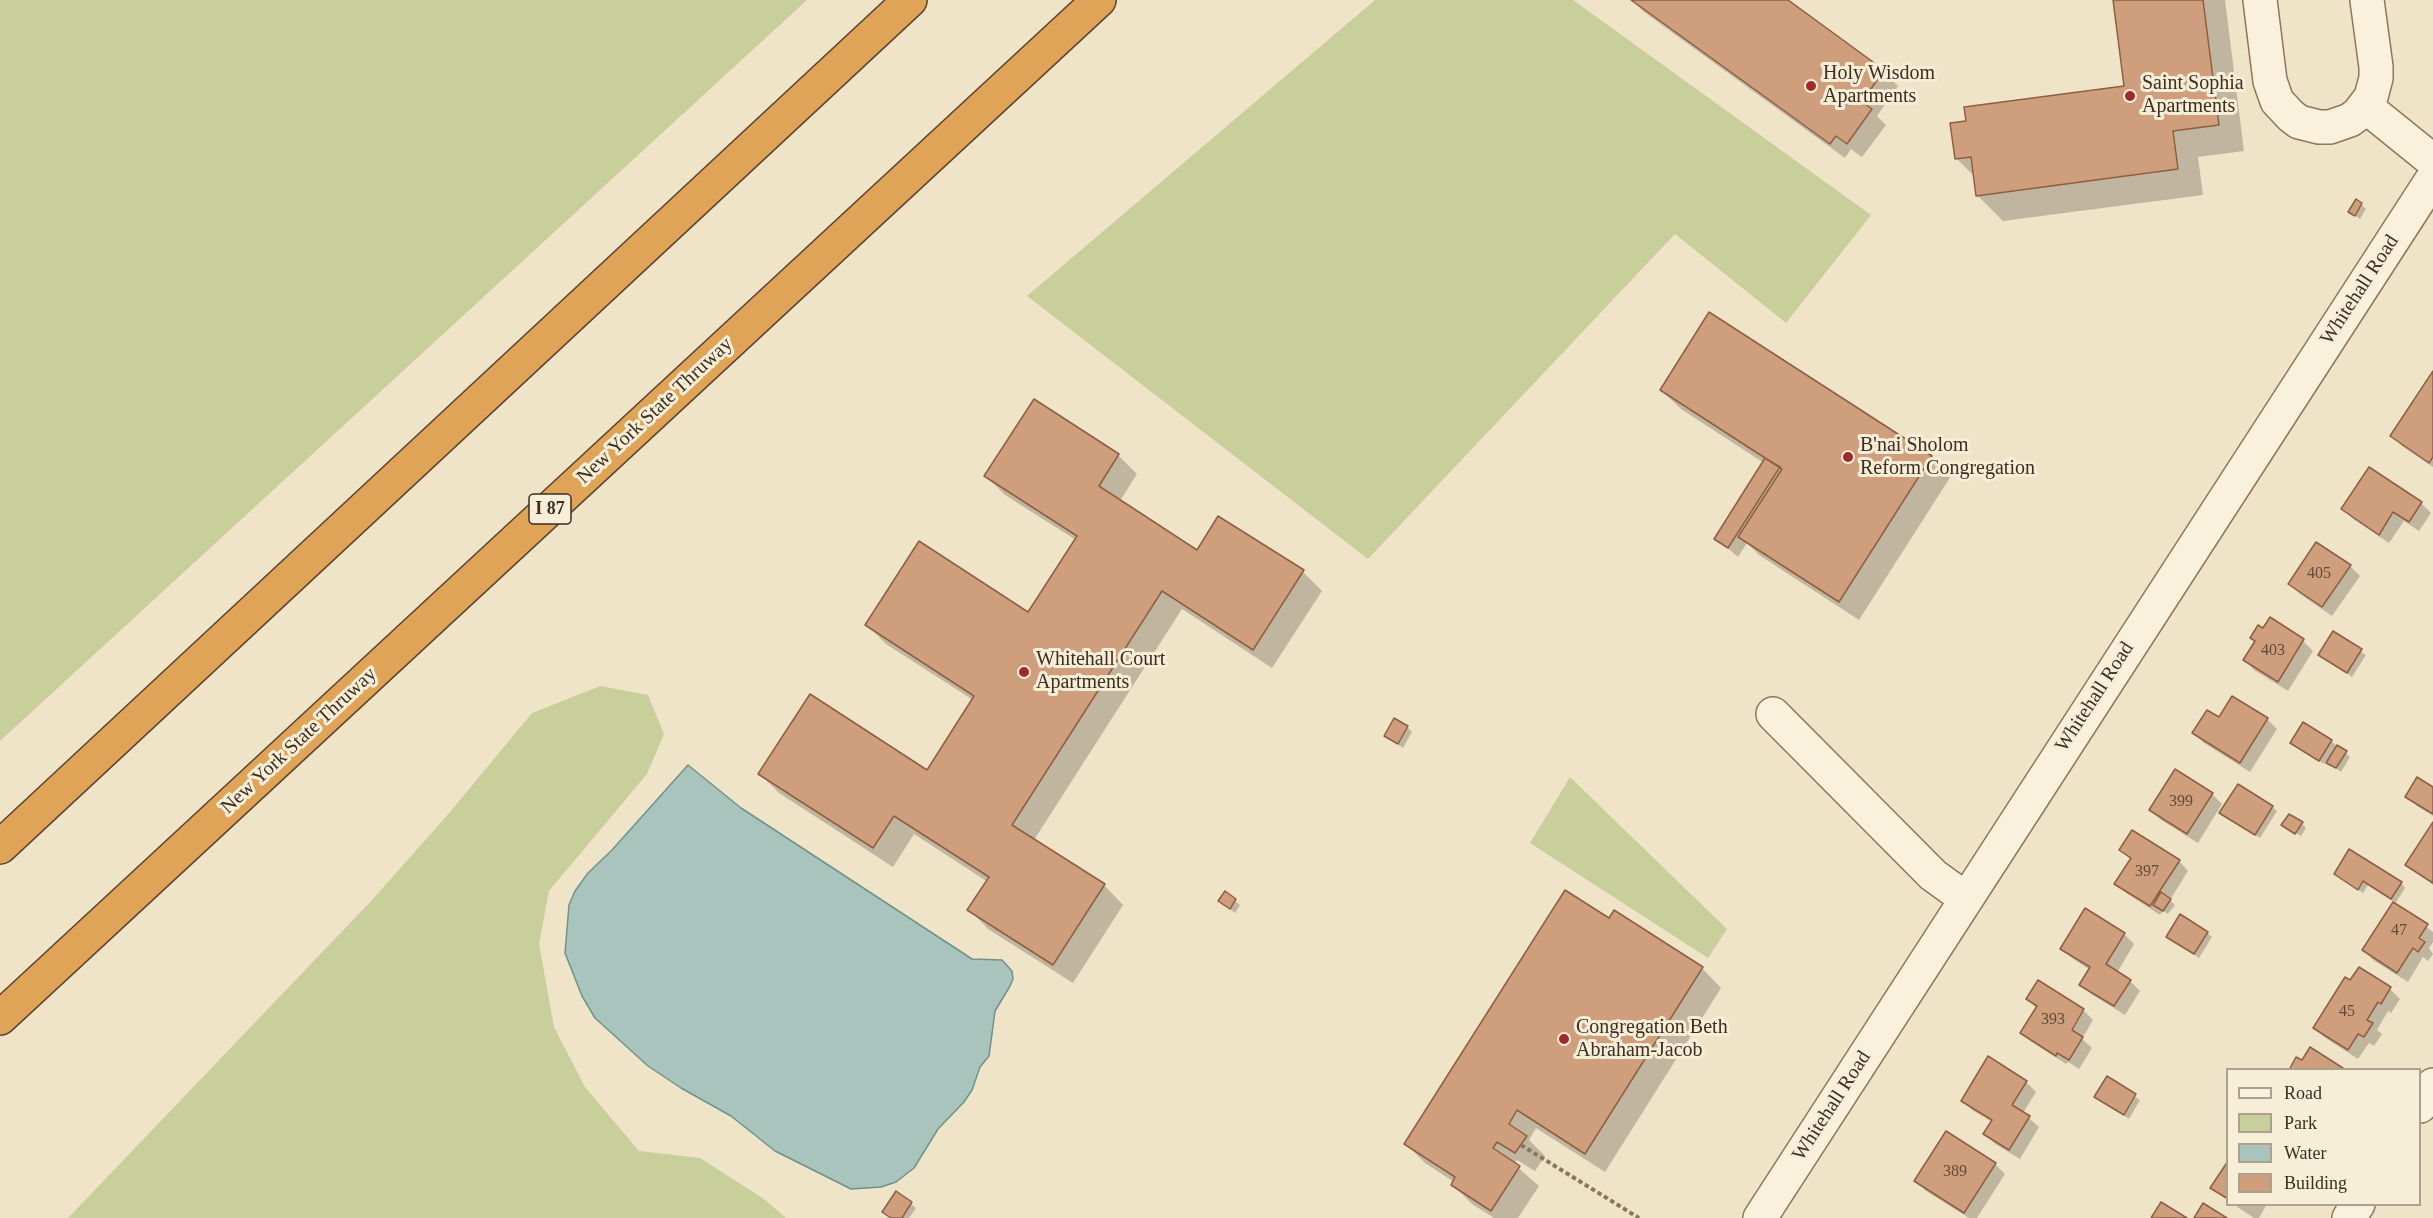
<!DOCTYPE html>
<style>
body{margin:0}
#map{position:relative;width:2433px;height:1218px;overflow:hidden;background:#f0e4c8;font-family:"Times New Roman",serif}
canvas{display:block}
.legend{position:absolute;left:2226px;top:1068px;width:195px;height:138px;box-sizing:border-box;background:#f7eed8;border:2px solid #ada18e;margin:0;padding:8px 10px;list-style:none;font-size:18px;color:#3d2e20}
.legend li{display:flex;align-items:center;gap:12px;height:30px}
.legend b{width:30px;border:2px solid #ada18e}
</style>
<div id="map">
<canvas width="2433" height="1218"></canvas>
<ul class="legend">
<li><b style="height:8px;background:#faf1dc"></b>Road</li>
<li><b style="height:16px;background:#c9cf9b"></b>Park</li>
<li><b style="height:16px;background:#a9c4bc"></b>Water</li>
<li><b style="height:16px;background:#cf9f7d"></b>Building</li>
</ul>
</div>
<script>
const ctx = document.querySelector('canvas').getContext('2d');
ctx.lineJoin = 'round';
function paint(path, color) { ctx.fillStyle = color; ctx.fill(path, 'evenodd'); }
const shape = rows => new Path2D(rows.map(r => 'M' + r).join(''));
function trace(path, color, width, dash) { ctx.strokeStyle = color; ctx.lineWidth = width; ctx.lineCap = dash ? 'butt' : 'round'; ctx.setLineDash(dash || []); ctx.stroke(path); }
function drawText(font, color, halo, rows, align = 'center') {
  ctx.font = font + ' "Times New Roman",serif'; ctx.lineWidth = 6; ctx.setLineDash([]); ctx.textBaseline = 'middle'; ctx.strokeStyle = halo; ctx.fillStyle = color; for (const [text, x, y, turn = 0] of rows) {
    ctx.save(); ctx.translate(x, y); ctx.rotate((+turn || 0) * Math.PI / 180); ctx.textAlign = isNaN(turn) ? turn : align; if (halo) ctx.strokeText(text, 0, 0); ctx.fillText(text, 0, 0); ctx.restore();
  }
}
const green = shape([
 [0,0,807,0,0,741],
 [1375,0,1573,0,1871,215,1786,323,1675,234,1368,559,1027,296],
 [600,686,648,695,664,734,647,774,549,891,539,944,554,1027,585,1087,639,1151,700,1158,764,1199,786,1218,68,1218,372,900,450,812,532,713],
 [1570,777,1727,929,1708,958,1530,843]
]);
const water = shape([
 [688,765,741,808,972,959,1002,960,1012,971,1013,979,1010,986,995,1011,989,1056,980,1067,972,1090,964,1102,938,1129,914,1168,896,1182,881,1187,851,1189,775,1151,731,1116,681,1088,648,1066,595,1018,582,996,565,953,569,905,575,891,588,873,612,850,688,765]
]);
const shadow = shape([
 [1632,0,1785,0,1883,71,1898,86,1877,116,1886,125,1862,157,1851,149,1845,158,1644,12],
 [2114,0,2225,0,2244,151,2198,157,2203,195,2003,221,1977,195,1975,177,1956,158,2125,87],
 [2361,204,2366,209,2360,219,2350,212],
 [1710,314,1931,457,1951,476,1859,620,1759,555,1747,543,1738,557,1716,538,1764,463,1681,409,1661,390],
 [2433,374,2433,467,2402,446,2392,436],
 [1118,455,1137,474,1120,501,1197,552,1303,572,1322,591,1272,668,1182,609,1034,840,1104,885,1123,905,1073,983,988,929,969,909,988,882,914,834,893,867,779,793,760,774,927,772,973,700,886,644,866,624,1029,614,1076,540,1005,495,986,476],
 [2421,503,2431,513,2419,531,2404,521,2389,543,2353,519,2343,509],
 [2350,566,2360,576,2332,616,2300,594,2290,584],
 [2270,619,2303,641,2313,651,2288,691,2254,670,2245,660],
 [2333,633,2366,655,2352,677,2320,654],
 [2233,698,2267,719,2277,729,2250,772,2204,743,2194,733,2219,719],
 [1407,727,1412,732,1403,748,1386,736],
 [2331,741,2350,757,2341,772,2326,761,2324,764,2292,743],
 [2433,789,2433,816,2417,806,2407,796],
 [2212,794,2222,804,2198,843,2161,820,2151,810],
 [2272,807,2277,811,2260,838,2221,813],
 [2302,824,2306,828,2301,836,2286,827],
 [2433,825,2433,885,2407,865],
 [2120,850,2179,861,2188,871,2170,900,2175,905,2168,914,2163,911,2160,915,2126,893,2116,883,2131,860],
 [2336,874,2401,883,2405,888,2395,904,2433,932,2433,942,2429,948,2433,954,2428,961,2423,957,2408,982,2373,960,2364,950,2394,902,2368,885,2363,893],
 [1225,893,1240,905,1235,913,1220,901],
 [2086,910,2124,934,2134,944,2117,973,2130,981,2140,991,2125,1015,2091,994,2081,985,2090,970,2072,958,2062,948],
 [1615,912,1702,968,1721,988,1605,1172,1536,1128,1529,1140,1545,1156,1535,1171,1517,1160,1514,1164,1539,1186,1518,1218,1494,1218,1472,1204,1453,1185,1454,1182,1425,1163,1406,1144],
 [2207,933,2212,937,2199,958,2168,937],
 [2359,969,2390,989,2400,999,2391,1013,2388,1011,2377,1030,2382,1034,2374,1046,2369,1043,2358,1059,2324,1037,2314,1027],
 [2038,982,2083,1010,2093,1020,2082,1039,2092,1048,2079,1069,2068,1062,2066,1064,2032,1042,2022,1032,2037,1009,2028,999],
 [2107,1078,2140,1100,2129,1119,2096,1097],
 [2026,1082,2036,1092,2023,1113,2039,1127,2020,1159,1995,1144,1985,1134,1992,1122,1972,1110,1963,1100],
 [1947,1133,1995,1164,2005,1174,1977,1218,1969,1218,1926,1191,1916,1181],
 [896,1193,916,1208,909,1218,891,1218,884,1212],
 [2233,1204,2267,1204,2259,1218,2254,1218]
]);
const building = shape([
 [1631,0,1788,0,1884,70,1862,102,1872,109,1847,144,1836,136,1830,144,1631,0],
 [2113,0,2203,0,2219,125,2173,131,2178,169,1976,196,1971,157,1955,159,1950,123,1966,121,1964,107,2124,86,2113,0],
 [2356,199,2362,203,2355,216,2348,212,2356,199],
 [1709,312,1932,456,1839,602,1738,537,1782,469,1660,390,1709,312],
 [2433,371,2433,457,2429,463,2390,436,2433,371],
 [1034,399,1119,454,1099,486,1197,550,1218,516,1304,570,1253,650,1162,591,1012,825,1105,884,1053,965,967,910,989,877,894,816,873,848,758,774,810,694,927,770,974,696,865,625,919,541,1028,612,1077,536,984,476,1034,399],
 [1765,458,1780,467,1728,548,1714,539,1765,458],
 [2369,467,2422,502,2409,522,2393,512,2379,535,2341,509,2369,467],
 [2316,542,2351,565,2322,607,2288,584,2316,542],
 [2270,617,2304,639,2278,682,2243,660,2255,641,2250,638,2258,625,2263,628,2270,617],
 [2333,631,2362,649,2347,673,2318,655,2333,631],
 [2232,696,2268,718,2240,763,2192,733,2207,710,2219,717,2232,696],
 [1394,718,1408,726,1398,744,1384,736,1394,718],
 [2303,722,2332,740,2319,761,2290,743,2303,722],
 [2337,745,2347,751,2336,768,2326,763,2337,745],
 [2175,769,2213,793,2187,834,2149,810,2175,769],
 [2417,777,2433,787,2433,814,2405,797,2417,777],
 [2238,784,2273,806,2255,835,2219,813,2238,784],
 [2289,814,2303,822,2295,834,2281,825,2289,814],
 [2433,822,2433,883,2405,865,2433,822],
 [2132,830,2180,860,2150,906,2114,884,2131,858,2119,850,2132,830],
 [2349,849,2402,882,2391,899,2363,881,2358,890,2334,874,2349,849],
 [1565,890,1609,918,1614,910,1703,967,1585,1154,1517,1110,1509,1124,1527,1136,1515,1153,1497,1142,1493,1148,1520,1166,1491,1211,1451,1185,1455,1177,1404,1144,1565,890],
 [1225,891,1236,899,1230,909,1218,901,1225,891],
 [2161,892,2171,899,2163,911,2153,905,2161,892],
 [2393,902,2428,924,2419,938,2425,942,2418,952,2413,948,2397,973,2362,950,2393,902],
 [2085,908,2125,933,2106,964,2131,980,2114,1006,2079,985,2090,967,2060,949,2085,908],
 [2180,914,2208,932,2194,954,2166,937,2180,914],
 [2359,967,2391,987,2381,1004,2378,1002,2367,1020,2373,1023,2364,1037,2358,1034,2348,1050,2313,1028,2345,977,2350,980,2359,967],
 [2038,980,2084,1009,2072,1030,2083,1037,2069,1060,2057,1053,2056,1056,2020,1033,2037,1006,2026,999,2038,980],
 [2310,1047,2343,1068,2342,1070,2289,1070,2296,1057,2302,1060,2310,1047],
 [1988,1056,2027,1081,2012,1105,2030,1116,2009,1150,1983,1134,1992,1120,1961,1101,1988,1056],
 [2107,1076,2136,1094,2124,1115,2094,1097,2107,1076],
 [1946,1131,1996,1163,1964,1213,1914,1181,1946,1131],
 [2228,1161,2228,1199,2210,1188,2228,1161],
 [896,1191,912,1202,902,1218,891,1218,882,1212,896,1191],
 [2161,1202,2187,1218,2151,1218,2161,1202],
 [2203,1203,2227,1218,2194,1218,2203,1203]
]);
const path = shape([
 [1521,1145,1639,1218]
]);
const minor = shape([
 [2260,0,2270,81,2277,101,2291,116,2299,122,2319,127,2330,127,2350,120,2358,114,2371,97,2376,78,2376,67,2367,0],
 [2365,106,2433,161],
 [1773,714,1933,875,1966,899],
 [2420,1106,2433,1085],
 [1760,1218,2433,178],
 [2349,1218,2358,1204]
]);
const highway = shape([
 [0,847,910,0],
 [0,1018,1099,0]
]);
const markers = [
 [1811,86,6,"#9e2a2b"],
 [2130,96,6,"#9e2a2b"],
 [1848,457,6,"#9e2a2b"],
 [1024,672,6,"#9e2a2b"],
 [1564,1039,6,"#9e2a2b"]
];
const numberNames = [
 ["405",2319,574],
 ["403",2273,651],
 ["399",2181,802],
 ["397",2147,872],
 ["47",2399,931],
 ["45",2347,1012],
 ["393",2053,1020],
 ["389",1955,1172]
];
const shields = [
 [550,509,42]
];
const shieldNames = [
 ["I 87",550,509]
];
const poiNames = [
 ["Holy Wisdom",1823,74],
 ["Apartments",1823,97],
 ["Saint Sophia",2142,84],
 ["Apartments",2142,107],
 ["B'nai Sholom",1860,446],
 ["Reform Congregation",1860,469],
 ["Whitehall Court",1036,660],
 ["Apartments",1036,683],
 ["Congregation Beth",1576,1028],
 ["Abraham-Jacob",1576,1051]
];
const streetNames = [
 ["Whitehall Road",2360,290,-57],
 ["New York State Thruway",655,411,-43],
 ["Whitehall Road",2095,697,-57],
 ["New York State Thruway",299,741,-43],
 ["Whitehall Road",1832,1106,-57]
];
paint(green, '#c9cf9b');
paint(water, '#a9c4bc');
trace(water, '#6f938a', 1.5);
paint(shadow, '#0003');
paint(building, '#cf9f7d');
trace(building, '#8d5f41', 1.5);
trace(minor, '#8d765c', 36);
trace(highway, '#5b4430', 36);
trace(path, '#8d765c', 4, [4.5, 3]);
trace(minor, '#faf1dc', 33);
trace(highway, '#e0a458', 33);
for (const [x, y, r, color] of markers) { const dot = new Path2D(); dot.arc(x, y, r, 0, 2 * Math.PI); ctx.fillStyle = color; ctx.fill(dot); trace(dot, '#f7eed8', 2); }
drawText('16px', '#624a37', null, numberNames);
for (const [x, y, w] of shields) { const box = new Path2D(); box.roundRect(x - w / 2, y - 15, w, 30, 4.5); ctx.fillStyle = '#f7eed8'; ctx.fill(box); trace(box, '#3d2e20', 1.5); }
drawText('bold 18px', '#3d2e20', null, shieldNames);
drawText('20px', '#3d2e20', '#f7eed8', poiNames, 'left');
drawText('20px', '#3d2e20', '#f7eed8', streetNames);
</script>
